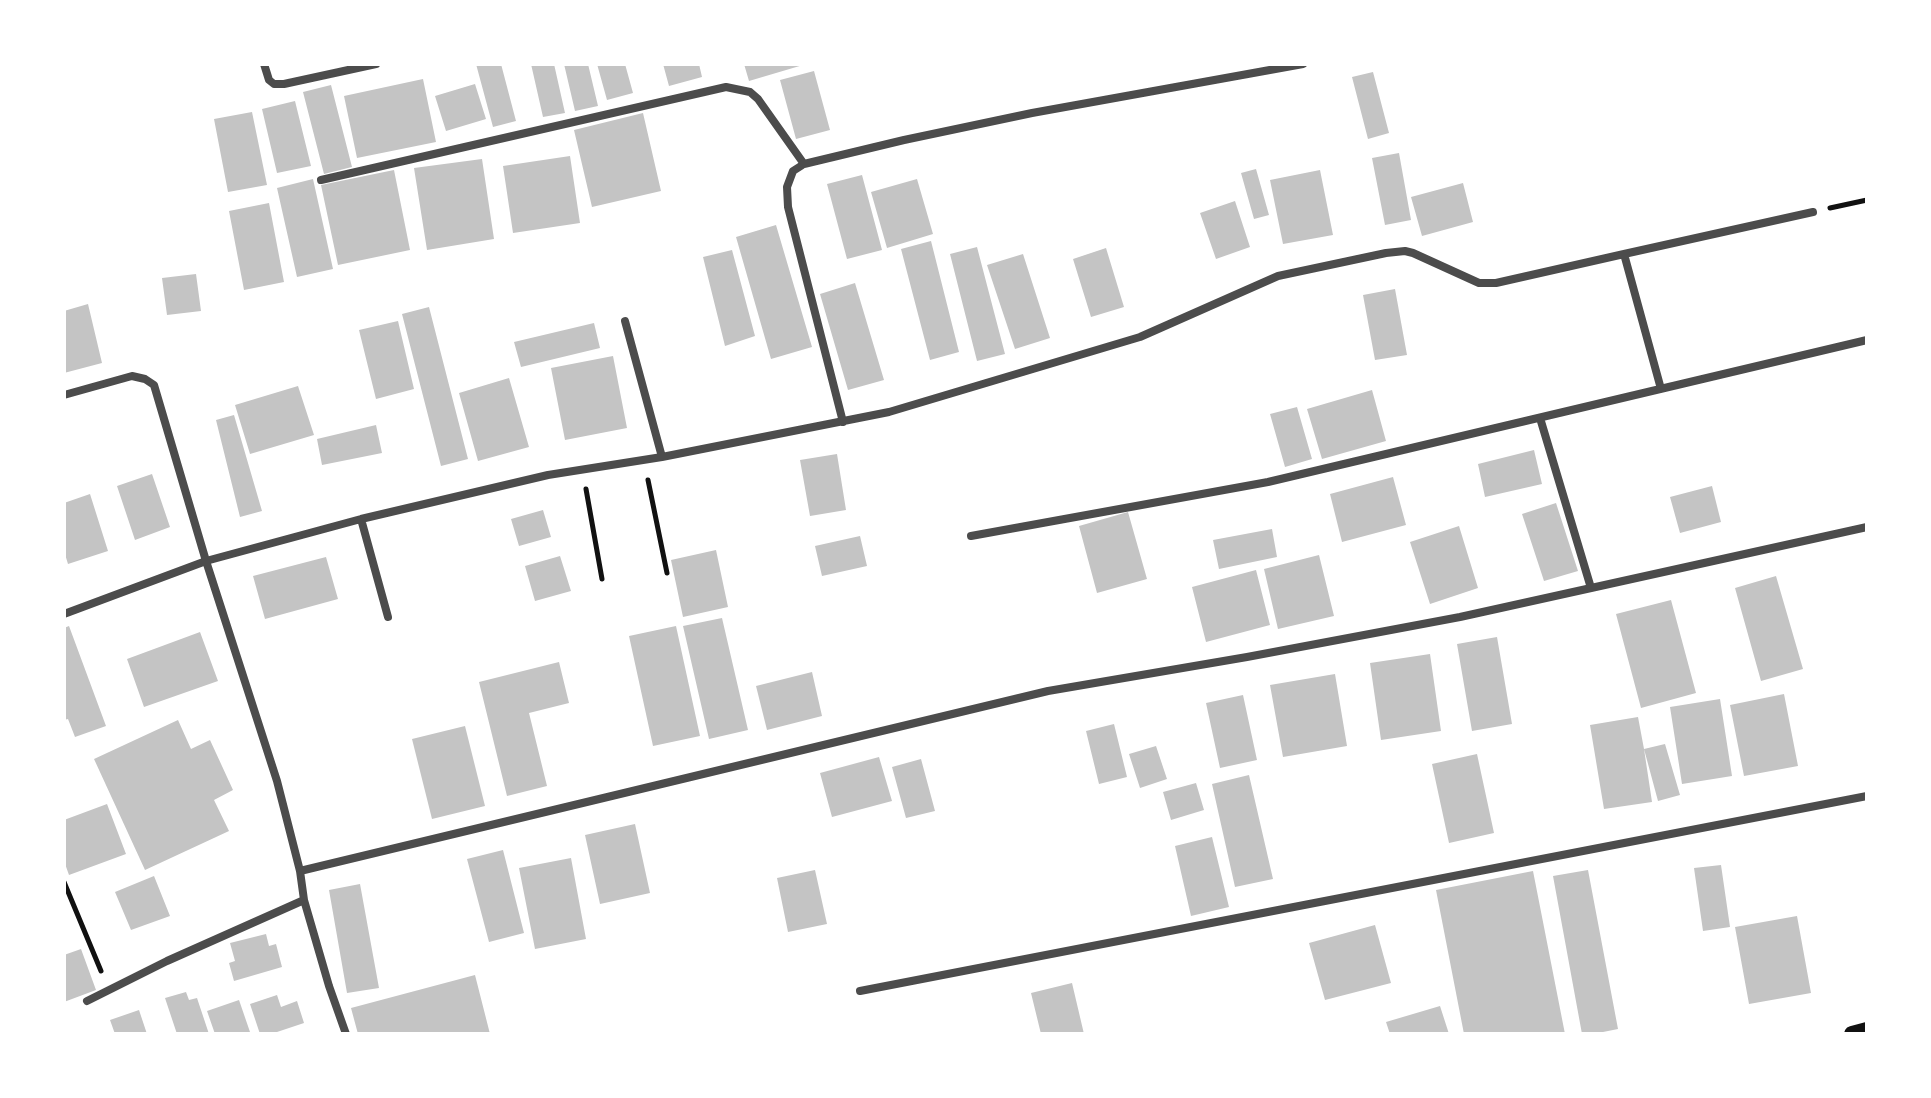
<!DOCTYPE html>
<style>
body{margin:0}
#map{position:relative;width:1931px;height:1098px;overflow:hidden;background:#fff;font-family:"PT Sans Narrow",sans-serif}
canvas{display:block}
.frame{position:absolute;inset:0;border:66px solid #fff;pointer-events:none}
</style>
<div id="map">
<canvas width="1931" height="1098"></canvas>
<div class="frame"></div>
</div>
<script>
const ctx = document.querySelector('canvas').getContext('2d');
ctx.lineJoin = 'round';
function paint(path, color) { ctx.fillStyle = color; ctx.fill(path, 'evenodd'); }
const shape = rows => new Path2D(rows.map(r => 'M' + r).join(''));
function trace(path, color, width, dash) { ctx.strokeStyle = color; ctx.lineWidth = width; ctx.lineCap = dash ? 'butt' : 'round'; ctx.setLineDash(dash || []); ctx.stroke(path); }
const building = shape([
 [476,64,501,64,516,121,493,127],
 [531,64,554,64,565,113,543,117],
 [564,64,588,64,598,106,575,111],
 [597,64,625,64,633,93,607,100],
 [663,64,699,64,702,77,669,86],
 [744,64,803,64,803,65,749,81],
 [814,71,830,130,796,139,780,80],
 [1373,72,1389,133,1368,139,1352,77],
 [423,79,436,142,357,158,344,96],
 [475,84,486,119,446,131,435,96],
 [331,85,352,167,324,174,303,92],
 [295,101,311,166,277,173,262,109],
 [252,112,267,185,228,192,214,119],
 [643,113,661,191,592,207,574,130],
 [1399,153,1411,220,1385,225,1372,158],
 [570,156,580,223,513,233,503,166],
 [482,159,494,239,427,250,414,168],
 [1256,169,1269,215,1254,219,1241,173],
 [394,170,410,250,338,265,321,185],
 [1320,170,1333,235,1283,244,1270,180],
 [862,175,882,250,847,259,827,184],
 [313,179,333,269,297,277,277,188],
 [917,179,933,234,887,248,871,192],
 [1463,183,1473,222,1422,236,1411,197],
 [1235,201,1250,247,1216,259,1200,213],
 [269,203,284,282,244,290,229,211],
 [776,225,812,347,771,359,736,237],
 [931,241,959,352,930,360,901,249],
 [977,247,1005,354,977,361,950,254],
 [1106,248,1124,307,1091,317,1073,259],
 [732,250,755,336,725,346,703,257],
 [1023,254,1050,338,1015,349,987,265],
 [196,274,201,311,167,315,162,278],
 [855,283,884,380,848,390,820,294],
 [1395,289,1407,355,1375,360,1363,295],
 [88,304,102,363,64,373,64,311],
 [429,307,468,459,441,466,402,314],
 [398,321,414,389,376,399,359,330],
 [594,323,600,348,521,367,514,342],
 [613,356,627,428,565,440,551,368],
 [509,378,529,447,478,461,459,393],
 [298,386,314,435,250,454,235,405],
 [1372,390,1386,441,1322,459,1307,409],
 [1297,407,1312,459,1285,467,1270,414],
 [234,415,262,511,240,517,216,420],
 [376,425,382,453,322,465,317,439],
 [1534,450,1542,484,1485,497,1478,464],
 [837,454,846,510,810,516,800,460],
 [152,474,170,527,135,540,117,486],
 [1393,477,1406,525,1342,542,1330,494],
 [1712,486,1721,522,1680,533,1670,497],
 [90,494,108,551,68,564,64,551,64,503],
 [1556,503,1578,571,1544,581,1522,514],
 [543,510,551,537,519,546,511,519],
 [1128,512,1147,579,1097,593,1079,526],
 [1459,526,1478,588,1430,604,1410,542],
 [1272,529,1277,557,1219,569,1213,540],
 [860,536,867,566,822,576,815,546],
 [716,550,728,607,683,617,671,560],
 [1319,555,1334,616,1278,629,1264,569],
 [560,556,571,591,535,601,525,566],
 [326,557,338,599,265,619,253,576],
 [1256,570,1270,625,1206,642,1192,587],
 [1776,576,1803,669,1761,681,1735,588],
 [1671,600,1696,693,1641,708,1616,614],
 [722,618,748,730,709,739,683,626],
 [69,626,106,726,75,737,68,719,64,720,64,628],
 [676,626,700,736,653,746,629,636],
 [200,632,218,681,144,707,127,659],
 [1497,637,1512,724,1472,731,1457,644],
 [1430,654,1441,731,1381,740,1370,663],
 [559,662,569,703,529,713,547,786,507,796,479,682],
 [812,672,822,716,767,730,756,686],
 [1335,674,1347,746,1283,757,1270,685],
 [1784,694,1798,766,1744,776,1730,705],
 [1243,695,1257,760,1220,768,1206,703],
 [1720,699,1732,776,1682,784,1670,707],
 [1638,717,1644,749,1665,744,1680,795,1658,801,1644,749,1652,802,1604,809,1590,725],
 [178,720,191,749,210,740,233,790,214,800,229,831,145,870,94,759],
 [1114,724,1127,777,1099,784,1086,731],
 [465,726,485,806,432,819,412,739],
 [1156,746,1167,779,1140,788,1129,754],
 [1477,754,1494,833,1449,843,1432,764],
 [879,757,892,801,832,817,820,773],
 [921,759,935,811,906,818,892,767],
 [1249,775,1273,879,1235,887,1212,784],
 [1196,783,1204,810,1171,820,1163,792],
 [107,804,126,854,69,875,64,861,64,820],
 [635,824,650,893,600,904,585,835],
 [1212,837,1229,907,1191,916,1175,846],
 [503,850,524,933,489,942,467,859],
 [571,858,586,939,535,949,519,868],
 [1721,865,1730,927,1703,931,1694,868],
 [815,870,827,924,788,932,777,878],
 [1588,870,1618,1029,1593,1034,1582,1034,1553,876],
 [1533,871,1565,1034,1464,1034,1436,890],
 [154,876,170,916,131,930,115,892],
 [360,884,379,988,347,993,329,890],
 [1797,916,1811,993,1749,1004,1735,927],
 [1375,925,1391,983,1325,1000,1309,943],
 [266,934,269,946,276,944,282,967,234,981,229,963,235,961,230,943],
 [81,949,96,990,64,1002,64,955],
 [475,975,490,1034,358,1034,351,1008],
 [1072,983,1084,1034,1041,1034,1031,993],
 [186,992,189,1000,197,998,209,1034,177,1034,165,998],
 [277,995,281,1007,297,1001,304,1023,271,1034,260,1034,250,1004],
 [239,1000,250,1032,243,1034,215,1034,207,1011],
 [1440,1006,1449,1034,1390,1034,1386,1022],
 [139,1010,147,1034,115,1034,110,1020]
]);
const path = shape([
 [1830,208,1867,200],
 [648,480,667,573],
 [586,489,602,579],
 [64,882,101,971]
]);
const minor = shape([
 [264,64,269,80,274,84,284,84,376,64],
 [321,180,726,87,750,92,758,99,804,164],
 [1624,254,1813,212],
 [625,321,662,457],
 [64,395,132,376,145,379,154,385,206,561,277,781,300,871,304,900,329,986,346,1034],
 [1540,418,1591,588],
 [843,422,788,207,787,187,793,171,804,164,904,140,1032,113,1303,64],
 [361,519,388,617],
 [971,536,1268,482,1867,340],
 [64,614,206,561,361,519,548,475,662,457,889,412,1140,337,1278,276,1386,253,1405,251,1413,253,1479,283,1496,283,1624,254,1661,389],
 [300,871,1048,691,1247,657,1460,617,1867,527],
 [860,991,1867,796],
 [87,1001,167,961,304,900]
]);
const secondary = shape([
 [1852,1034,1867,1030]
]);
paint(building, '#c4c4c4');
trace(path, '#111', 5);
trace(minor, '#4c4c4c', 8);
trace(secondary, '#111', 16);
</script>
